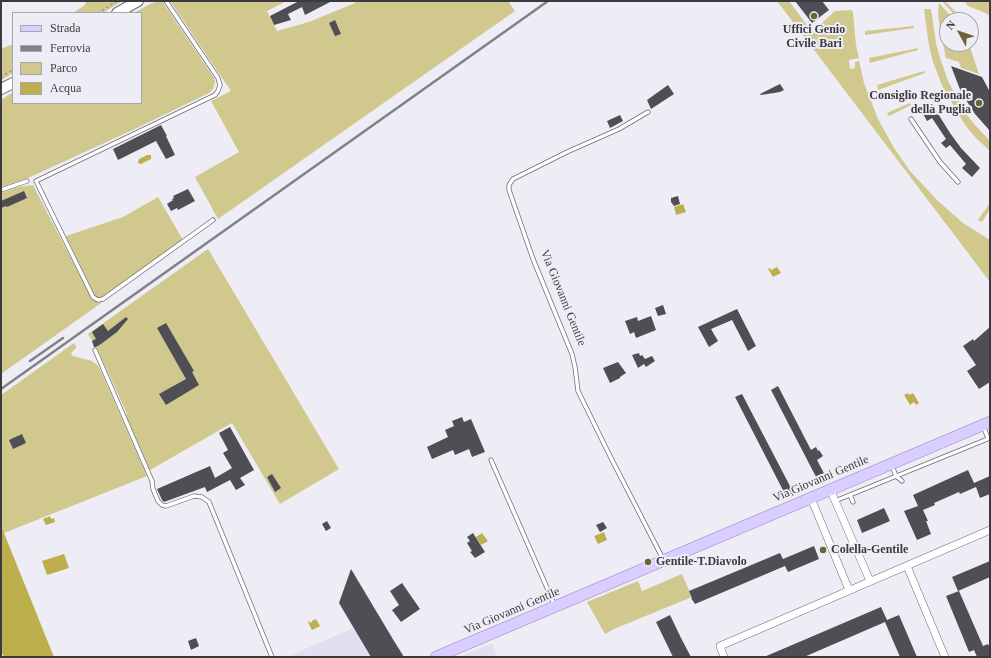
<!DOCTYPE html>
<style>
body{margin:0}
#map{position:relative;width:991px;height:658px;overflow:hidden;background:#eeedf6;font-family:Georgia,serif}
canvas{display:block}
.frame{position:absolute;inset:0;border:2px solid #3b3b3f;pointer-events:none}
.legend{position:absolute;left:12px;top:12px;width:130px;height:92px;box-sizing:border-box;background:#eeedf6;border:1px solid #a6a6ad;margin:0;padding:5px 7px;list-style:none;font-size:12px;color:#3b3b3f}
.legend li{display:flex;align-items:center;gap:8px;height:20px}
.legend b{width:20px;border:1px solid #a6a6ad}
.north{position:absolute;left:939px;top:12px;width:40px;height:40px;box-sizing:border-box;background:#eeedf6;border:1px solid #a6a6ad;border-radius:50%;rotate:310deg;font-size:11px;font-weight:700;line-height:16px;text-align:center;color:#3b3b3f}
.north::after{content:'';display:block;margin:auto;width:14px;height:18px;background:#6d6531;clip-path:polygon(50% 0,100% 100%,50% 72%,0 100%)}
</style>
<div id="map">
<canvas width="991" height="658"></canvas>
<div class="frame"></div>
<ul class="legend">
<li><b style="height:5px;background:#d9ceff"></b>Strada</li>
<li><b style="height:5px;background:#828187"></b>Ferrovia</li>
<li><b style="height:11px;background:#d1c88d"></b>Parco</li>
<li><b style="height:11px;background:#beaf4d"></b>Acqua</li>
</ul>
<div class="north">N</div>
</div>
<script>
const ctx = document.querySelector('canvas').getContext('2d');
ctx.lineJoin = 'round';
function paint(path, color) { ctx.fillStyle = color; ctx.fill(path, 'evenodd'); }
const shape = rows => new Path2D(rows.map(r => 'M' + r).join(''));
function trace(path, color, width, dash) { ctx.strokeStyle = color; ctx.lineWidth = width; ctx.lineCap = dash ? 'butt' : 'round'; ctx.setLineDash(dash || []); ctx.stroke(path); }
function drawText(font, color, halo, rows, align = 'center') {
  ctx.font = font + ' Georgia,serif'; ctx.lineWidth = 4; ctx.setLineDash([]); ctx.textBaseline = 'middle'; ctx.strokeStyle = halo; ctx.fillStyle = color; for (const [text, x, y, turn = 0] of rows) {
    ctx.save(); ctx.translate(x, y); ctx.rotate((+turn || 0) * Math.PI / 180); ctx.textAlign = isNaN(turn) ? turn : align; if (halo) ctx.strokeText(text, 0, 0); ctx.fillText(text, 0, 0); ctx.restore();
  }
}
const built = shape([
 [351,569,404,657,287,657,353,628,339,603],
 [492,643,498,657,460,657]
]);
const green = shape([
 [86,1,122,1,103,13,73,13,85,5],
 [158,1,162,1,214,78,215,82,213,89,209,93,137,128,26,179,1,187,1,100,13,92,13,103,141,103,141,13,134,13,148,5],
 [170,1,287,1,267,11,277,31,309,22,355,3,355,1,508,1,515,11,218,219,195,177,239,152,211,101,231,91],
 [777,1,789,1,812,32,835,11,851,10,853,12,856,45,859,58,849,60,850,69,855,68,855,62,859,61,864,83,878,119,894,148,910,171,938,201,963,223,990,240,990,282,877,133],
 [942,1,945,1,963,20,959,20],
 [964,1,990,1,990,15,968,6],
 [939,3,954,20,947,20,947,44,969,44,979,74,961,68,959,62,946,58,940,30,938,13],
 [924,9,931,9,936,43,940,58,948,81,955,94,967,115,975,125,990,141,990,151,976,138,966,126,959,115,943,88,933,62,929,46],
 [914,26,914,28,865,35,865,31],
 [13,44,13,73,1,80,1,49],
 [918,48,918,50,870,63,869,58],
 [924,71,925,73,878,90,877,85],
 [910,103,911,105,889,116,887,113],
 [33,185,92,299,95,301,99,303,104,301,1,374,1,193,18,187],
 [158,197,183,240,102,298,98,298,95,296,66,236,123,217],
 [990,203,990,209,982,222,978,220],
 [208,249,339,469,280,504,232,423,150,470,126,415,127,414,97,348,88,334],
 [74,343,76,346,76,348,71,353,73,356,92,361,96,364,99,367,147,476,4,533,1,526,1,395],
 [682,574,692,597,614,629,605,634,587,602,638,581,642,591]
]);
const water = shape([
 [147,155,151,155,151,159,141,164,138,163,138,162,139,159],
 [683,204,686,212,676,215,674,207],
 [777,267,781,273,773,277,768,269,770,268,771,270],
 [908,393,909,395,913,393,919,403,916,405,914,402,910,405,904,395],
 [50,516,51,519,54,518,55,522,46,525,43,519],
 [1,526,4,533,54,657,4,657,1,651],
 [604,532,607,540,598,544,594,536],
 [482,533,488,541,481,545,476,537],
 [64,554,69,568,47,575,42,561],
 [316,619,320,626,312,630,308,622,309,621,310,623,312,622,312,621]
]);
const building = shape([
 [299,1,332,1,305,15,302,7,288,14,291,20,274,25,270,16],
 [795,1,822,1,829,10,812,23],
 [335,20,341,34,335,36,329,23],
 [951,66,982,77,990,92,990,131,975,114,961,92],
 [780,84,784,90,780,92,761,95,760,94],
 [668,85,674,94,651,109,647,100],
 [932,104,950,133,961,148,980,168,972,177,962,168,966,164,950,145,946,148,941,143,946,139,932,118,927,121,921,110],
 [620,115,623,121,610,128,607,121],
 [161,125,167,136,166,136,175,155,166,159,156,141,118,160,113,149],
 [188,189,195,201,178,210,177,208,171,211,167,204,173,200,172,199,174,198,173,196],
 [24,191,27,198,7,207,6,206,1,208,1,201],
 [678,196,680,204,674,206,671,202,671,198],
 [663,305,666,314,658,316,655,308],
 [737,309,756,346,748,351,732,320,711,329,718,341,709,347,698,327],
 [651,316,656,330,636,338,634,332,630,334,625,321,637,317,638,321],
 [126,317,128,319,117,332,101,344,96,347,94,347,92,341,96,339,92,332,103,324,108,331],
 [166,323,194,371,192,372,199,385,166,405,159,394,186,379,157,328],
 [990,327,990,382,979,389,967,371,976,365,963,346,973,339,974,341],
 [639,353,640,356,642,355,645,359,652,356,655,361,646,367,644,364,638,368,632,355],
 [618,362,626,373,620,377,620,378,610,383,603,368],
 [778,386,811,450,816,447,818,451,819,450,823,456,817,460,828,481,822,484,815,475,771,390],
 [742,394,791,488,806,481,810,488,787,498,735,397],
 [462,417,464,422,471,419,485,452,472,457,469,449,455,455,453,450,432,459,427,447,448,437,445,430,454,426,452,421],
 [230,427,254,470,240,478,245,485,236,490,230,480,207,492,205,487,164,502,162,500,157,489,210,466,215,478,232,468,223,453,228,450,219,433],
 [22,434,26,443,13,449,9,440],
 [968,470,974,483,990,476,990,494,980,498,976,487,960,494,959,492,934,503,935,505,923,510,928,521,926,521,931,534,917,540,904,511,918,506,913,495],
 [272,474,281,488,275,492,267,477],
 [884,508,890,521,862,533,857,520],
 [327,521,331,528,326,531,322,524],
 [603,522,607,528,600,532,596,525],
 [473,533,485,552,475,558,470,552,472,551,467,543,470,541,467,537],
 [814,546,819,559,788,572,785,566,695,604,691,598,692,598,689,591,737,571,780,553,783,559],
 [990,561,990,577,958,591,952,577],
 [351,569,394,641,404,657,371,657,339,603],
 [402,583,420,609,401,622,392,610,399,605,390,591],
 [959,591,983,646,988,644,990,648,990,657,977,657,974,650,969,652,946,596],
 [881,607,887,620,899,615,917,657,900,657,885,622,804,657,764,657],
 [670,615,681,638,691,657,673,657,656,622],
 [196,638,199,646,191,650,188,641]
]);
const path = shape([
 [98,13,117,1],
 [1,77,13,70]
]);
const service = shape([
 [166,1,218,78,220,85,218,91,215,95,36,181,93,297,98,300,103,299,213,220],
 [648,112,619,129,567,152,513,179,509,185,509,190,533,259,572,354,575,367,578,391,610,456,663,559],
 [911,119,940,162,958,182],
 [1,190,27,181],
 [95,350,152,481,153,489,158,501,162,505,166,506,194,496,202,497,209,502,272,657],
 [983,426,988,438],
 [491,460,555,606],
 [892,466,896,476,902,481],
 [850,495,853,502],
 [835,501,990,438]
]);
const minor = shape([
 [830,489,870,581],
 [811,498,849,590],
 [907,566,945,657],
 [724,657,720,646,990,530]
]);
const secondary = shape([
 [117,13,138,1],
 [1,89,13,83]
]);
const primary = shape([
 [436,657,990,422]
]);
const rail = shape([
 [30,361,63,338],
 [1,389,548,1]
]);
const markers = [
 [814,16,4,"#6d6531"],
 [979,103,4,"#6d6531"],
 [823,550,4,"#6d6531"],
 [648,562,4,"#6d6531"]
];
const poiNames = [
 ["Uffici Genio",814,30,"center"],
 ["Civile Bari",814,44,"center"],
 ["Consiglio Regionale",971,96,"right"],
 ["della Puglia",971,110,"right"],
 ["Colella-Gentile",831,550],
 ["Gentile-T.Diavolo",656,562]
];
const streetNames = [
 ["Via Giovanni Gentile",563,298,68],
 ["Via Giovanni Gentile",821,479,-23],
 ["Via Giovanni Gentile",512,611,-23]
];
paint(built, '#e2e0f0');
paint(green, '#d1c88d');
paint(water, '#beaf4d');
paint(building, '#4f4e55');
trace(service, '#6d6b73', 5);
trace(minor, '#6d6b73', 8);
trace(secondary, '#6d6b73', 12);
trace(primary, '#9186bc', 12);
trace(path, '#909096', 1.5, [2, 3]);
trace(service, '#fff', 3.5);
trace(minor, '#fff', 7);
trace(secondary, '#fff', 10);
trace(primary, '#d9ceff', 11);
trace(rail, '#828187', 2.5);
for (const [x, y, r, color] of markers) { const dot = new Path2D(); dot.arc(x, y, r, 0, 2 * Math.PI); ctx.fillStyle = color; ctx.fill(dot); trace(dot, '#eeedf6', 1.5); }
drawText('bold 12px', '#3b3b3f', '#eeedf6', poiNames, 'left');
drawText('12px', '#3b3b3f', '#eeedf6', streetNames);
</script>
